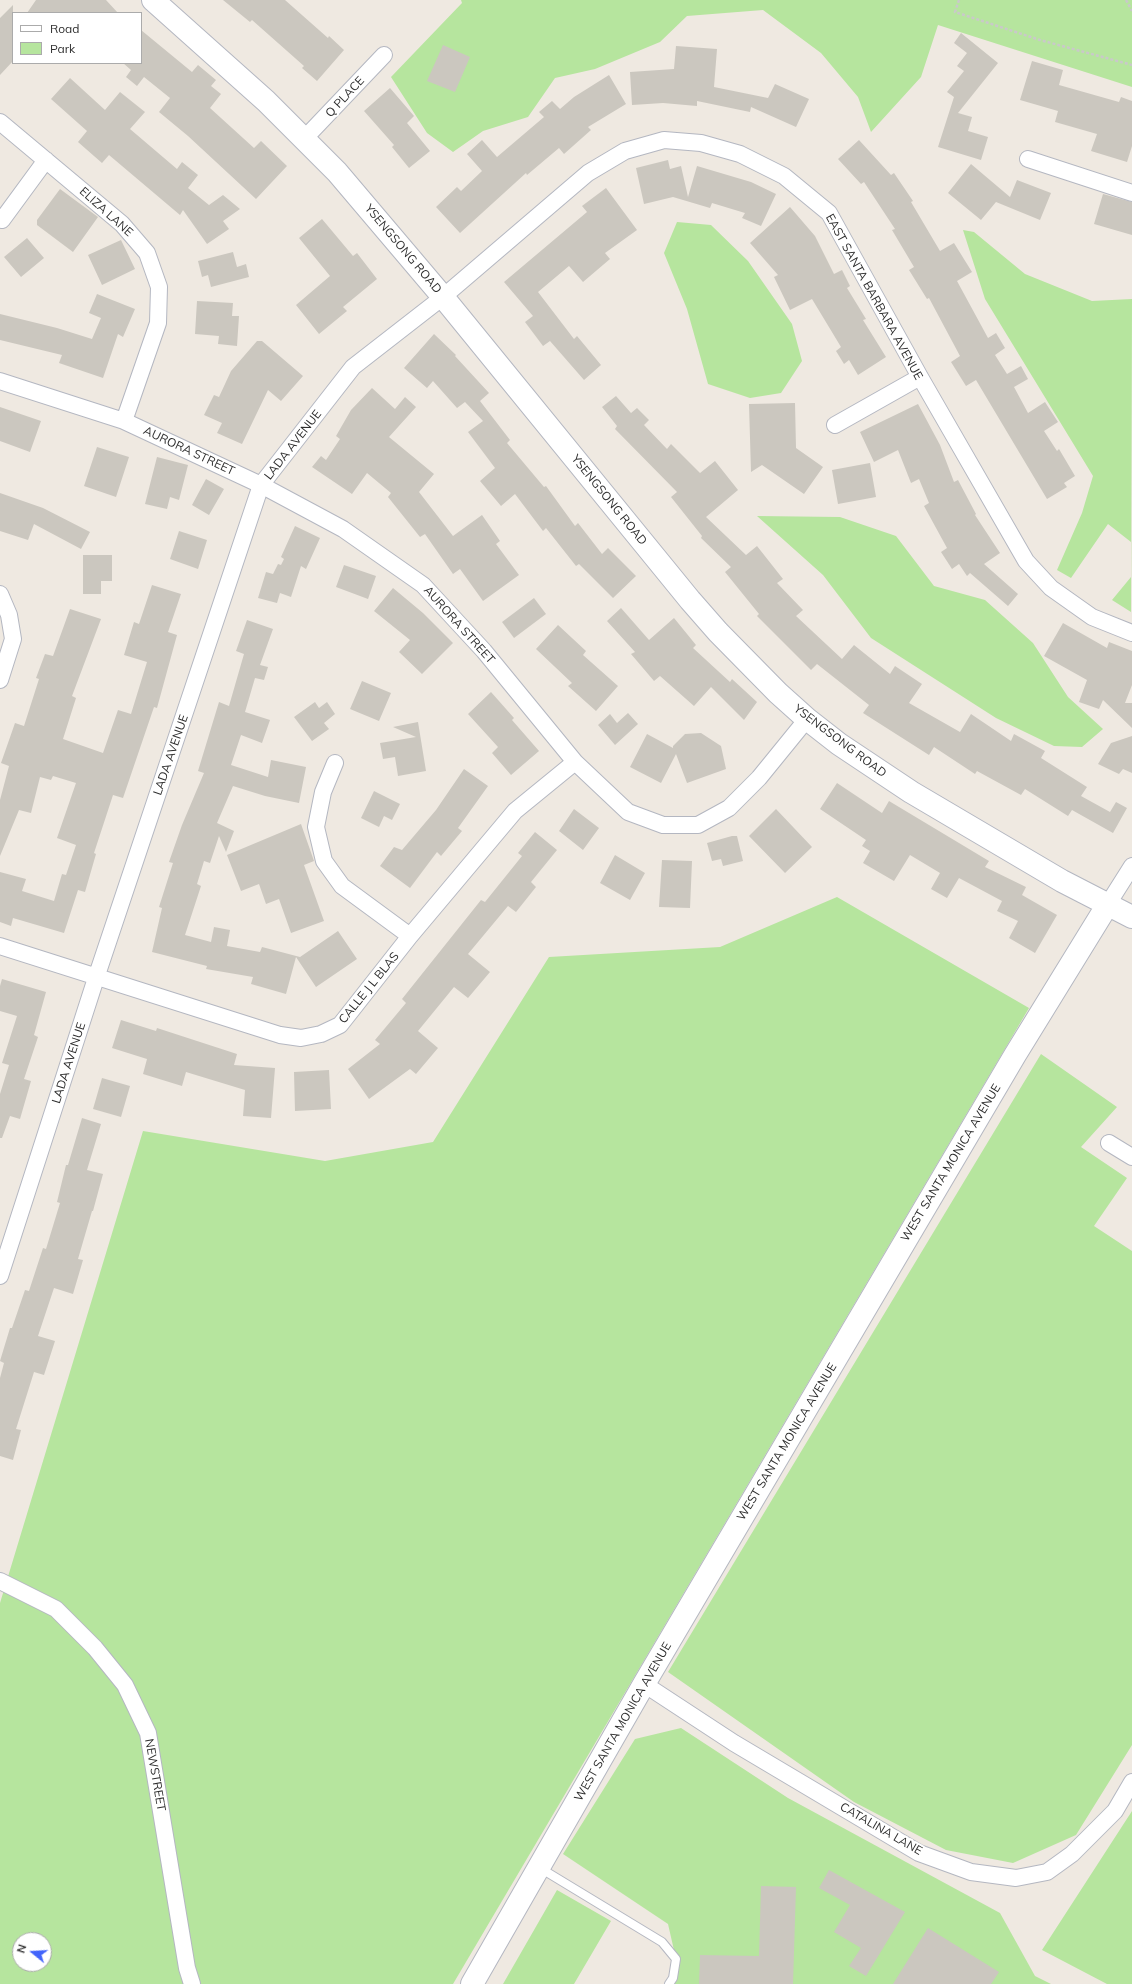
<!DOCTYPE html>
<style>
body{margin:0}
#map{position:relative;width:1132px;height:1984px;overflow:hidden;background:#efe9e1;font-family:Mulish,sans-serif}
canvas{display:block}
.legend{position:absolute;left:12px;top:12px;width:130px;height:52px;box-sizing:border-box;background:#fff;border:1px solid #ababab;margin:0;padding:5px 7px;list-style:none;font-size:12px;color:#2e2e2e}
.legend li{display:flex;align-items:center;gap:8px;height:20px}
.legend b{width:20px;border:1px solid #ababab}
.north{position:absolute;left:12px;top:1932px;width:40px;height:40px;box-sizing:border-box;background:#fff;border:1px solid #ababab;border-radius:50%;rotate:288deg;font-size:11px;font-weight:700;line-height:16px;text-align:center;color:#2e2e2e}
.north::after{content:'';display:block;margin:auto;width:14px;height:18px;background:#4264fb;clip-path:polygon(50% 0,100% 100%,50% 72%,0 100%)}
</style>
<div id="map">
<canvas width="1132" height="1984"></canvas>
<ul class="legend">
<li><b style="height:5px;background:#fff"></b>Road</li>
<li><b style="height:11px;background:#b6e59e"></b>Park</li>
</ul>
<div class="north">N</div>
</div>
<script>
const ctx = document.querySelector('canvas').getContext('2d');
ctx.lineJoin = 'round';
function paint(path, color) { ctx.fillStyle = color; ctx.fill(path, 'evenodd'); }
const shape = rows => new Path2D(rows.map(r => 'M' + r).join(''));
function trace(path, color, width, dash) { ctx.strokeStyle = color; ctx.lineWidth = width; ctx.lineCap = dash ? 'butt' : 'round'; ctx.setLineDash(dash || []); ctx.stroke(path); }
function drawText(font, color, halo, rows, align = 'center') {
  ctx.font = font + ' Mulish,sans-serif'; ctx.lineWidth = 4; ctx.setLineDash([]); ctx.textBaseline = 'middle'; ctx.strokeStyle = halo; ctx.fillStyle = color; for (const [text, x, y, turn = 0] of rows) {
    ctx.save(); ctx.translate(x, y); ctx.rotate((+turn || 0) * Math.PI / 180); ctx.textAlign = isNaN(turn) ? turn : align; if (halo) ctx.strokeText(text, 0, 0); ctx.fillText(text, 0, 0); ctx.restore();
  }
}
const green = shape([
 [461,0,1132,0,1132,87,938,25,921,77,871,132,858,97,821,53,763,10,687,16,660,42,595,69,555,78,528,117,483,131,453,152,427,133,391,77,462,3],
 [677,222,711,225,748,261,792,324,802,361,781,393,750,398,708,384,687,309,664,253],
 [963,230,974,232,1025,274,1092,301,1132,299,1131,612,1112,600,1131,577,1131,542,1108,524,1071,578,1057,570,1082,513,1093,476,985,299],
 [757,516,840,517,896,536,934,586,985,600,1033,643,1068,697,1103,729,1082,747,1054,746,996,718,871,638,823,575],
 [837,897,1029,1008,453,1984,0,1984,0,1603,143,1131,325,1161,433,1142,549,957,720,947],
 [20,1940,44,1940,44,1964,20,1964],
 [1041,1054,1117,1107,1081,1147,1127,1178,1094,1226,1132,1251,1132,1745,1076,1835,1013,1863,946,1850,854,1802,668,1672],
 [681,1728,788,1798,1000,1913,1035,1976,1051,1984,669,1984,676,1959,668,1924,563,1854,635,1739],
 [1132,1811,1132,1984,1107,1984,1042,1950],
 [557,1890,611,1921,574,1984,503,1984]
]);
const building = shape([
 [36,0,106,0,118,13,27,13],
 [223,0,285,0,328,38,329,36,344,50,317,81,302,68,304,66,252,20,250,22],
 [13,5,13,61,0,75,0,18],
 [141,30,192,72,198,65,216,80,211,86,221,94,210,108,254,148,261,141,287,166,256,199,188,136,159,112,170,98,144,77,137,86,126,77,131,70,123,63,141,63],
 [961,33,998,63,958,113,972,117,968,131,988,137,981,160,938,147,954,97,947,92,964,71,957,66,967,53,954,43],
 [443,45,470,57,455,92,427,81],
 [676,46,717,49,714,87,768,98,775,84,809,99,796,127,751,107,750,112,697,101,697,106,663,103,632,105,630,72,674,69],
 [1032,61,1063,70,1059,85,1119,102,1121,97,1132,101,1132,146,1127,162,1091,151,1097,134,1055,122,1058,111,1020,100],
 [609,75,626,104,588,127,591,130,564,154,559,148,527,175,526,173,460,233,436,207,457,187,461,191,482,171,467,154,482,140,497,157,544,117,539,112,552,101,560,109,574,97],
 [70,78,105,110,120,92,145,112,130,129,177,169,182,162,198,175,188,188,209,205,223,195,240,209,223,221,229,229,207,244,183,210,180,215,109,155,102,163,78,142,87,131,51,99],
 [390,88,414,116,407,123,430,151,409,168,392,147,394,145,364,111],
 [859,140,891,175,894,173,913,201,911,202,940,251,954,243,972,272,957,281,988,338,996,333,1005,348,995,355,1007,374,1021,366,1028,379,1014,387,1028,413,1045,402,1058,422,1044,431,1057,451,1059,449,1075,476,1064,483,1067,487,1047,499,976,380,966,386,951,362,960,356,929,298,927,299,909,270,914,267,892,230,895,229,864,182,861,184,838,159],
 [668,160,670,169,681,166,688,197,697,166,751,182,776,194,761,226,742,218,745,213,712,203,710,208,673,197,644,204,636,168],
 [971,164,1010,197,1017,180,1051,193,1040,220,996,202,981,220,948,193],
 [606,188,637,230,605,253,610,259,583,282,569,266,538,292,574,339,577,336,601,365,584,380,550,341,543,346,525,322,533,316,504,282,587,212,582,206],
 [60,189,98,217,73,252,37,225,37,220],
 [1103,194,1132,202,1132,235,1094,224],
 [790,207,815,236,834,274,842,270,850,286,847,288,866,319,863,320,886,357,858,375,849,360,844,364,836,351,841,347,812,299,790,310,774,277,778,275,750,243],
 [322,219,353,256,357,253,377,279,343,307,347,311,319,334,296,305,330,276,299,238],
 [27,238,44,258,21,277,4,257],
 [121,240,135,269,102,285,88,255],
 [233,252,237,267,246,264,249,277,211,287,208,275,202,277,198,261],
 [97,294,135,309,123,337,118,334,103,378,59,363,62,355,0,340,0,314,57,328,92,339,101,318,89,313],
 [197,301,233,303,232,316,239,316,237,346,218,344,219,336,195,334],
 [434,334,456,355,455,356,489,393,480,401,510,440,507,443,544,487,546,486,575,526,578,523,602,554,608,548,636,576,613,598,579,564,576,566,546,528,543,531,515,494,501,506,480,481,495,468,468,432,483,421,465,402,457,408,433,381,427,388,404,368],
 [257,341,262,341,303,376,281,401,268,390,242,444,217,433,222,423,204,415,214,395,219,397,231,371],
 [372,388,395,409,405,397,416,407,389,437,434,474,419,492,453,536,482,515,500,541,496,544,519,575,483,601,460,569,453,574,425,534,420,537,388,497,391,493,367,473,352,494,312,467,321,456,326,460,340,439,336,436,351,410],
 [616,396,631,413,637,408,649,420,644,425,667,449,671,444,700,473,715,461,738,490,706,517,746,555,757,546,783,579,777,583,803,610,796,616,842,659,854,645,890,674,895,666,922,684,909,703,960,732,971,714,1011,741,1014,734,1045,751,1041,758,1087,787,1081,796,1110,812,1116,802,1127,808,1113,833,1072,810,1068,816,1025,789,1021,795,977,771,975,774,934,747,929,755,863,713,869,705,817,664,811,670,757,616,759,614,725,572,731,567,701,538,702,536,671,497,677,492,615,429,617,426,602,407],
 [795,403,796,448,823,467,804,494,762,465,751,472,749,404],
 [918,404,940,445,954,482,958,480,976,514,975,515,1000,553,984,564,1018,594,1008,606,970,573,967,576,959,564,952,569,941,552,947,548,924,506,929,503,919,479,911,483,898,450,874,462,860,432],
 [0,407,41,421,30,452,0,441],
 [97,447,129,457,116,497,84,486],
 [157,457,188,465,179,500,170,497,167,509,145,504],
 [870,463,876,497,838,504,832,470],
 [206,479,224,489,209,515,192,505],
 [0,493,43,508,90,532,81,549,34,524,28,540,0,531],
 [295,526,320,538,306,569,301,566,291,597,280,593,277,603,258,598,266,572,273,574,278,564,281,565,284,559,281,557],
 [179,531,207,540,198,569,170,559],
 [83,555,112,555,112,581,101,581,101,594,83,594],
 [344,565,376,576,368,599,336,587],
 [152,585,181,594,168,632,177,635,157,708,154,707,123,798,113,795,94,853,96,854,85,892,78,890,64,933,13,918,11,926,0,922,0,872,26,879,22,891,54,901,62,874,66,875,76,845,57,838,76,783,53,776,51,780,40,777,31,813,19,810,0,856,0,800,9,766,1,763,15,723,24,726,39,679,36,678,45,654,53,656,70,609,101,619,72,696,76,698,63,739,103,753,118,710,131,714,147,662,124,655,134,622,139,624],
 [393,588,423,613,453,643,422,674,399,652,410,640,374,611],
 [534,598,546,614,514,638,502,622],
 [621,608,649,640,674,618,696,645,693,648,730,682,732,679,757,702,744,720,711,687,694,706,660,676,654,681,631,654,635,652,607,621],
 [247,620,273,629,260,665,268,667,264,680,255,678,245,712,270,720,262,743,241,735,231,765,268,777,271,760,306,767,299,803,265,796,233,786,217,823,234,831,226,852,219,836,210,863,204,861,197,884,201,886,185,935,211,942,214,927,230,930,227,946,260,952,262,947,300,957,338,931,357,959,316,987,296,957,286,994,251,984,253,977,206,969,207,966,152,952,162,908,159,907,173,863,169,862,182,825,204,773,198,771,219,702,229,706,244,654,236,651],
 [1063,623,1107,648,1109,642,1132,651,1132,685,1125,703,1132,703,1132,728,1103,700,1099,709,1079,702,1087,680,1044,656],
 [558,625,586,651,583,655,618,686,596,711,568,686,572,683,536,649],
 [362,681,391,693,379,721,350,709],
 [491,692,514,718,512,720,539,751,511,775,492,753,498,747,468,714],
 [315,702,319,708,327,702,335,714,324,723,329,729,312,741,294,717],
 [628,713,638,724,615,745,598,725,610,714,617,723],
 [418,722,426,771,398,776,395,757,383,759,380,743,416,737,393,727],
 [701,733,721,746,726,769,687,783,676,754,661,783,630,767,647,734,673,748,673,746,685,734],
 [1132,736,1132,773,1123,769,1119,774,1098,764,1111,743],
 [464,769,488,786,458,828,462,831,441,856,437,852,410,888,380,866,394,847,402,850,436,810],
 [837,783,882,813,889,801,989,861,985,867,1026,887,1022,895,1057,915,1035,953,1009,938,1018,921,997,911,1002,901,959,878,947,898,931,889,940,873,910,855,894,881,863,863,870,851,862,846,866,840,820,809],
 [374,791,400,804,392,820,384,816,379,827,361,818],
 [574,809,599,828,583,850,559,831],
 [776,809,812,847,785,873,749,836],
 [301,824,314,861,304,865,324,921,291,933,279,899,266,904,259,884,241,891,227,855],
 [535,832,557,850,531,882,536,887,516,912,508,906,468,954,490,972,468,998,454,987,418,1031,438,1048,416,1074,410,1069,369,1099,348,1069,380,1044,375,1040,406,1003,402,999,481,900,485,902,522,856,518,853],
 [732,836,737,836,743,861,723,866,721,859,712,861,707,843],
 [615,855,645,873,630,900,600,883],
 [662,860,692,861,690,908,659,907],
 [2,979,46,992,34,1035,38,1037,24,1079,31,1081,20,1119,10,1116,2,1138,0,1138,0,1094,9,1065,2,1063,17,1016,0,1011,0,986],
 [121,1020,156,1031,157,1028,237,1054,234,1065,275,1068,271,1118,243,1116,245,1090,186,1072,182,1086,143,1074,147,1059,112,1048],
 [329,1070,331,1109,295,1111,294,1072],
 [102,1078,130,1086,121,1117,93,1109],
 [82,1118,101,1124,87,1170,103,1174,93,1211,92,1211,78,1259,83,1260,73,1294,54,1288,38,1336,55,1341,44,1375,34,1372,16,1429,21,1430,13,1460,0,1456,0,1378,4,1363,0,1361,10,1328,12,1328,25,1290,29,1291,43,1248,46,1249,60,1203,57,1202,66,1165,68,1165],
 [829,1870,905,1912,866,1976,849,1966,861,1948,834,1932,850,1905,819,1888],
 [761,1886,796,1887,793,1984,699,1984,700,1955,759,1956],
 [928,1928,999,1972,991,1984,893,1984]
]);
const path = shape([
 [959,0,955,12,1040,40,1132,65],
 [1126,0,1132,11]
]);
const service = shape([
 [540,1868,662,1942,676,1959,673,1978,669,1984]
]);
const minor = shape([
 [0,122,122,224,147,253,159,287,158,323,124,421],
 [305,138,384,55],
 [1028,159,1132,193],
 [2,220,46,160],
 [0,381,124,421,261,485,343,529,423,585,484,651,575,762,628,812,663,825,698,825,729,808,759,778,807,719],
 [835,425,920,377],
 [0,594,9,615,13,639,0,680],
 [335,763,323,792,316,827,324,861,342,886,410,936],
 [1108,904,1132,866],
 [0,946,280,1035,301,1038,321,1034,340,1025,410,936,515,811,575,762],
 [1109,1143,1132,1157],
 [0,1276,97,975,261,485,353,367,443,297,588,173,625,151,664,140,701,143,740,154,784,176,829,213,920,377,1026,561,1051,588,1092,617,1132,633],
 [0,1581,56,1609,95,1648,125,1685,148,1733,187,1968,192,1984],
 [644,1684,734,1743,919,1853,971,1872,1016,1878,1047,1872,1072,1854,1115,1811,1132,1782]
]);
const secondary = shape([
 [153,0,266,101,337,172,443,297,690,600,718,632,778,693,807,719,839,744,911,792,1062,881,1132,917],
 [472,1984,644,1684,1015,1055,1108,904]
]);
const streetNames = [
 ["Q PLACE",345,97,-47],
 ["ELIZA LANE",106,212,42],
 ["YSENGSONG ROAD",403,249,50],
 ["EAST SANTA BARBARA AVENUE",874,297,61],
 ["LADA AVENUE",293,445,-52],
 ["AURORA STREET",189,451,25],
 ["YSENGSONG ROAD",609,500,51],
 ["AURORA STREET",459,625,48],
 ["YSENGSONG ROAD",840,741,37],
 ["LADA AVENUE",171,755,-71],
 ["CALLE J L BLAS",369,988,-51],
 ["LADA AVENUE",69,1063,-72],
 ["WEST SANTA MONICA AVENUE",951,1163,-59],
 ["WEST SANTA MONICA AVENUE",787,1442,-59],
 ["WEST SANTA MONICA AVENUE",623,1722,-60],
 ["NEWSTREET",155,1775,80],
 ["CATALINA LANE",881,1829,30]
];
paint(green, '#b6e59e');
paint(building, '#cbc7bf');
trace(service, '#b4b7c1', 10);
trace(minor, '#b4b7c1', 18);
trace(secondary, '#b4b7c1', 24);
trace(path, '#c9c9c9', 2.5, [3, 2]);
trace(service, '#fff', 8);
trace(minor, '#fff', 16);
trace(secondary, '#fff', 22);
drawText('12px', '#2e2e2e', '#fff', streetNames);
</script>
